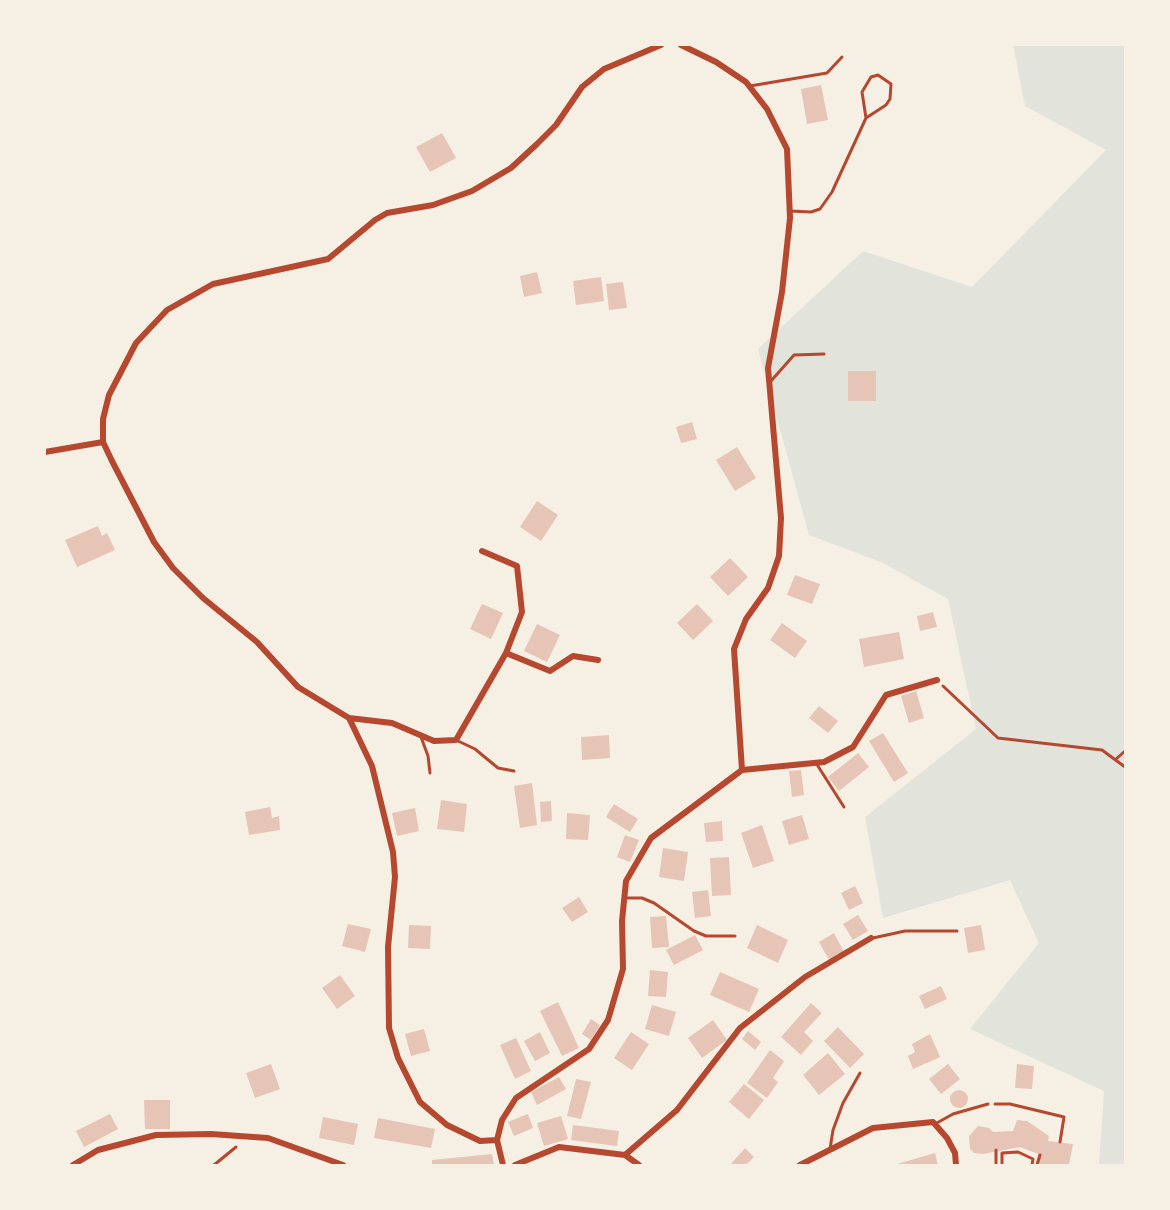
<!DOCTYPE html>
<style>
body{margin:0}
#map{position:relative;width:1170px;height:1210px;overflow:hidden;background:#f6efe4;font-family:"Source Serif 4",serif}
canvas{display:block}
.frame{position:absolute;inset:0;border:46px solid #f6efe4;pointer-events:none}
</style>
<div id="map">
<canvas width="1170" height="1210"></canvas>
<div class="frame"></div>
</div>
<script>
const ctx = document.querySelector('canvas').getContext('2d');
ctx.lineJoin = 'round';
function paint(path, color) { ctx.fillStyle = color; ctx.fill(path, 'evenodd'); }
const shape = rows => new Path2D(rows.map(r => 'M' + r).join(''));
function trace(path, color, width, dash) { ctx.strokeStyle = color; ctx.lineWidth = width; ctx.lineCap = dash ? 'butt' : 'round'; ctx.setLineDash(dash || []); ctx.stroke(path); }
const green = shape([
 [1013,45,1125,45,1125,1165,1099,1165,1104,1091,970,1029,1039,943,1010,880,883,918,865,817,976,729,948,599,883,563,809,535,758,349,863,251,972,287,1106,150,1025,106]
]);
const building = shape([
 [821,85,828,120,807,124,801,89],
 [442,133,456,158,430,172,416,147],
 [537,272,542,293,524,297,520,276],
 [601,277,604,301,576,305,573,281],
 [623,282,627,308,609,310,606,284],
 [848,371,876,371,876,401,848,401],
 [692,422,697,439,681,443,676,427],
 [737,447,756,478,735,491,716,460],
 [537,501,558,515,541,541,520,527],
 [98,526,102,536,107,533,115,550,77,567,65,540],
 [730,558,748,577,728,596,710,577],
 [795,575,820,584,812,604,787,595],
 [482,604,503,613,491,639,470,629],
 [697,604,713,621,693,640,677,623],
 [933,612,937,627,920,631,917,616],
 [782,623,807,641,795,658,770,640],
 [537,624,560,635,547,662,524,651],
 [899,632,904,659,864,667,859,639],
 [916,691,924,718,909,723,901,696],
 [819,706,838,721,828,733,809,718],
 [883,733,908,773,894,782,869,741],
 [609,735,610,758,582,760,581,737],
 [858,753,869,767,839,791,828,777],
 [801,770,804,795,792,797,789,771],
 [532,783,537,825,520,828,514,786],
 [441,800,467,804,464,832,437,829],
 [551,801,552,821,541,822,540,802],
 [614,804,638,819,630,832,606,817],
 [270,807,272,818,279,816,280,830,249,835,245,812],
 [415,808,419,831,397,836,392,813],
 [567,813,590,815,588,840,566,839],
 [802,815,809,839,789,845,782,821],
 [722,821,723,841,706,842,704,823],
 [762,825,774,861,753,868,741,833],
 [625,835,639,840,630,862,617,857],
 [663,848,688,852,684,881,659,877],
 [729,857,731,895,712,896,710,858],
 [855,886,863,903,849,910,841,893],
 [708,890,711,916,695,918,692,892],
 [579,897,588,912,572,922,562,908],
 [858,915,868,931,853,940,843,924],
 [666,916,669,947,652,948,650,917],
 [348,924,371,929,365,952,342,946],
 [409,925,431,926,430,949,408,948],
 [757,925,788,940,778,963,747,948],
 [981,925,985,950,968,953,964,928],
 [834,933,844,952,829,960,819,942],
 [695,935,703,950,674,965,666,950],
 [650,970,668,972,666,997,648,996],
 [720,972,759,989,749,1012,710,995],
 [340,975,355,996,337,1009,322,988],
 [941,986,947,999,925,1009,919,996],
 [558,1002,579,1048,562,1056,540,1011],
 [811,1003,822,1013,804,1032,813,1041,801,1055,781,1037],
 [652,1005,676,1012,669,1036,645,1029],
 [591,1019,600,1025,591,1040,582,1034],
 [713,1020,727,1040,702,1058,688,1038],
 [838,1027,864,1054,850,1068,824,1041],
 [424,1029,430,1051,411,1056,405,1034],
 [748,1031,761,1042,755,1050,742,1039],
 [540,1032,550,1053,535,1061,524,1041],
 [631,1032,649,1044,632,1070,614,1058],
 [930,1034,940,1057,913,1069,908,1056,915,1052,912,1044],
 [516,1038,531,1071,515,1079,500,1045],
 [770,1050,784,1061,773,1078,778,1082,767,1098,747,1083],
 [828,1053,845,1074,819,1095,803,1075],
 [271,1064,280,1089,255,1098,246,1073],
 [948,1064,960,1079,941,1094,929,1079],
 [1017,1064,1034,1066,1032,1089,1015,1088],
 [559,1077,566,1089,537,1105,531,1092],
 [576,1079,591,1082,581,1119,567,1116],
 [744,1084,764,1100,749,1119,729,1102],
 '950 1099a9 9 0 1 1 18 0a9 9 0 1 1-18 0Z',
 [144,1100,170,1100,170,1129,145,1129],
 [110,1114,118,1129,84,1147,76,1131],
 [528,1114,533,1128,514,1136,508,1122],
 [561,1116,568,1139,544,1146,537,1123],
 [323,1117,358,1124,354,1145,319,1138],
 [378,1118,435,1129,431,1148,374,1138],
 [1017,1120,1027,1121,1049,1136,1048,1141,1073,1144,1069,1165,1039,1165,1036,1163,1038,1154,1020,1147,983,1154,974,1153,970,1149,969,1136,978,1126,989,1128,993,1132,1013,1131],
 [573,1125,619,1131,617,1146,571,1140],
 [745,1148,754,1157,746,1165,730,1165],
 [935,1153,938,1165,897,1165,897,1164],
 [492,1154,494,1165,432,1165,432,1160]
]);
const path = shape([
 [943,686,998,738,1102,750,1125,767],
 [1116,759,1125,751],
 [995,1104,1010,1104,1064,1117,1060,1142],
 [214,1165,236,1147],
 [996,1165,996,1150],
 [1002,1165,1002,1153,1018,1152,1033,1159,1032,1165],
 [1037,1165,1040,1155]
]);
const service = shape([
 [750,86,827,73,842,57],
 [790,211,811,212,820,209,832,192,866,118,886,105,890,99,891,84,878,75,871,77,862,92,866,118],
 [771,381,794,355,824,354],
 [421,737,428,756,430,773],
 [456,740,475,749,498,768,514,771],
 [816,763,844,807],
 [625,898,642,898,654,903,694,931,706,936,735,936],
 [873,938,905,931,957,931],
 [935,1124,953,1114,988,1104],
 [830,1149,833,1130,843,1103,860,1073]
]);
const minor = shape([
 [45,452,103,442],
 [482,551,517,566,522,612,506,653],
 [349,718,392,723,434,741,456,740,506,653,550,671,573,656,598,660],
 [742,770,824,762,853,747,886,695,937,680],
 [497,1140,480,1141,447,1125,420,1102,398,1058,389,1028,388,947,395,877,393,852,372,766,349,718,298,687,257,642,203,598,173,568,154,542,112,461,103,442,103,419,109,395,136,343,167,310,213,284,328,259,375,220,387,213,433,205,472,191,511,168,537,144,556,125,582,87,604,69,661,45],
 [625,1155,639,1165],
 [73,1165,98,1150,156,1135,211,1134,268,1138,343,1165],
 [503,1165,497,1140,502,1120,516,1098,589,1049,608,1020,623,969,622,921,626,881,651,838,742,770,734,649,746,619,768,588,779,556,781,518,768,368,782,292,790,218,787,149,767,109,746,82,716,62,681,45],
 [515,1165,559,1147,625,1155,677,1110,740,1028,805,977,871,938],
 [800,1165,873,1128,933,1122,947,1138,955,1153,956,1165]
]);
paint(green, '#e2e4dc');
paint(building, '#e6c5b7');
trace(path, '#b5482f', 3);
trace(service, '#b5482f', 3);
trace(minor, '#b5482f', 6);
</script>
